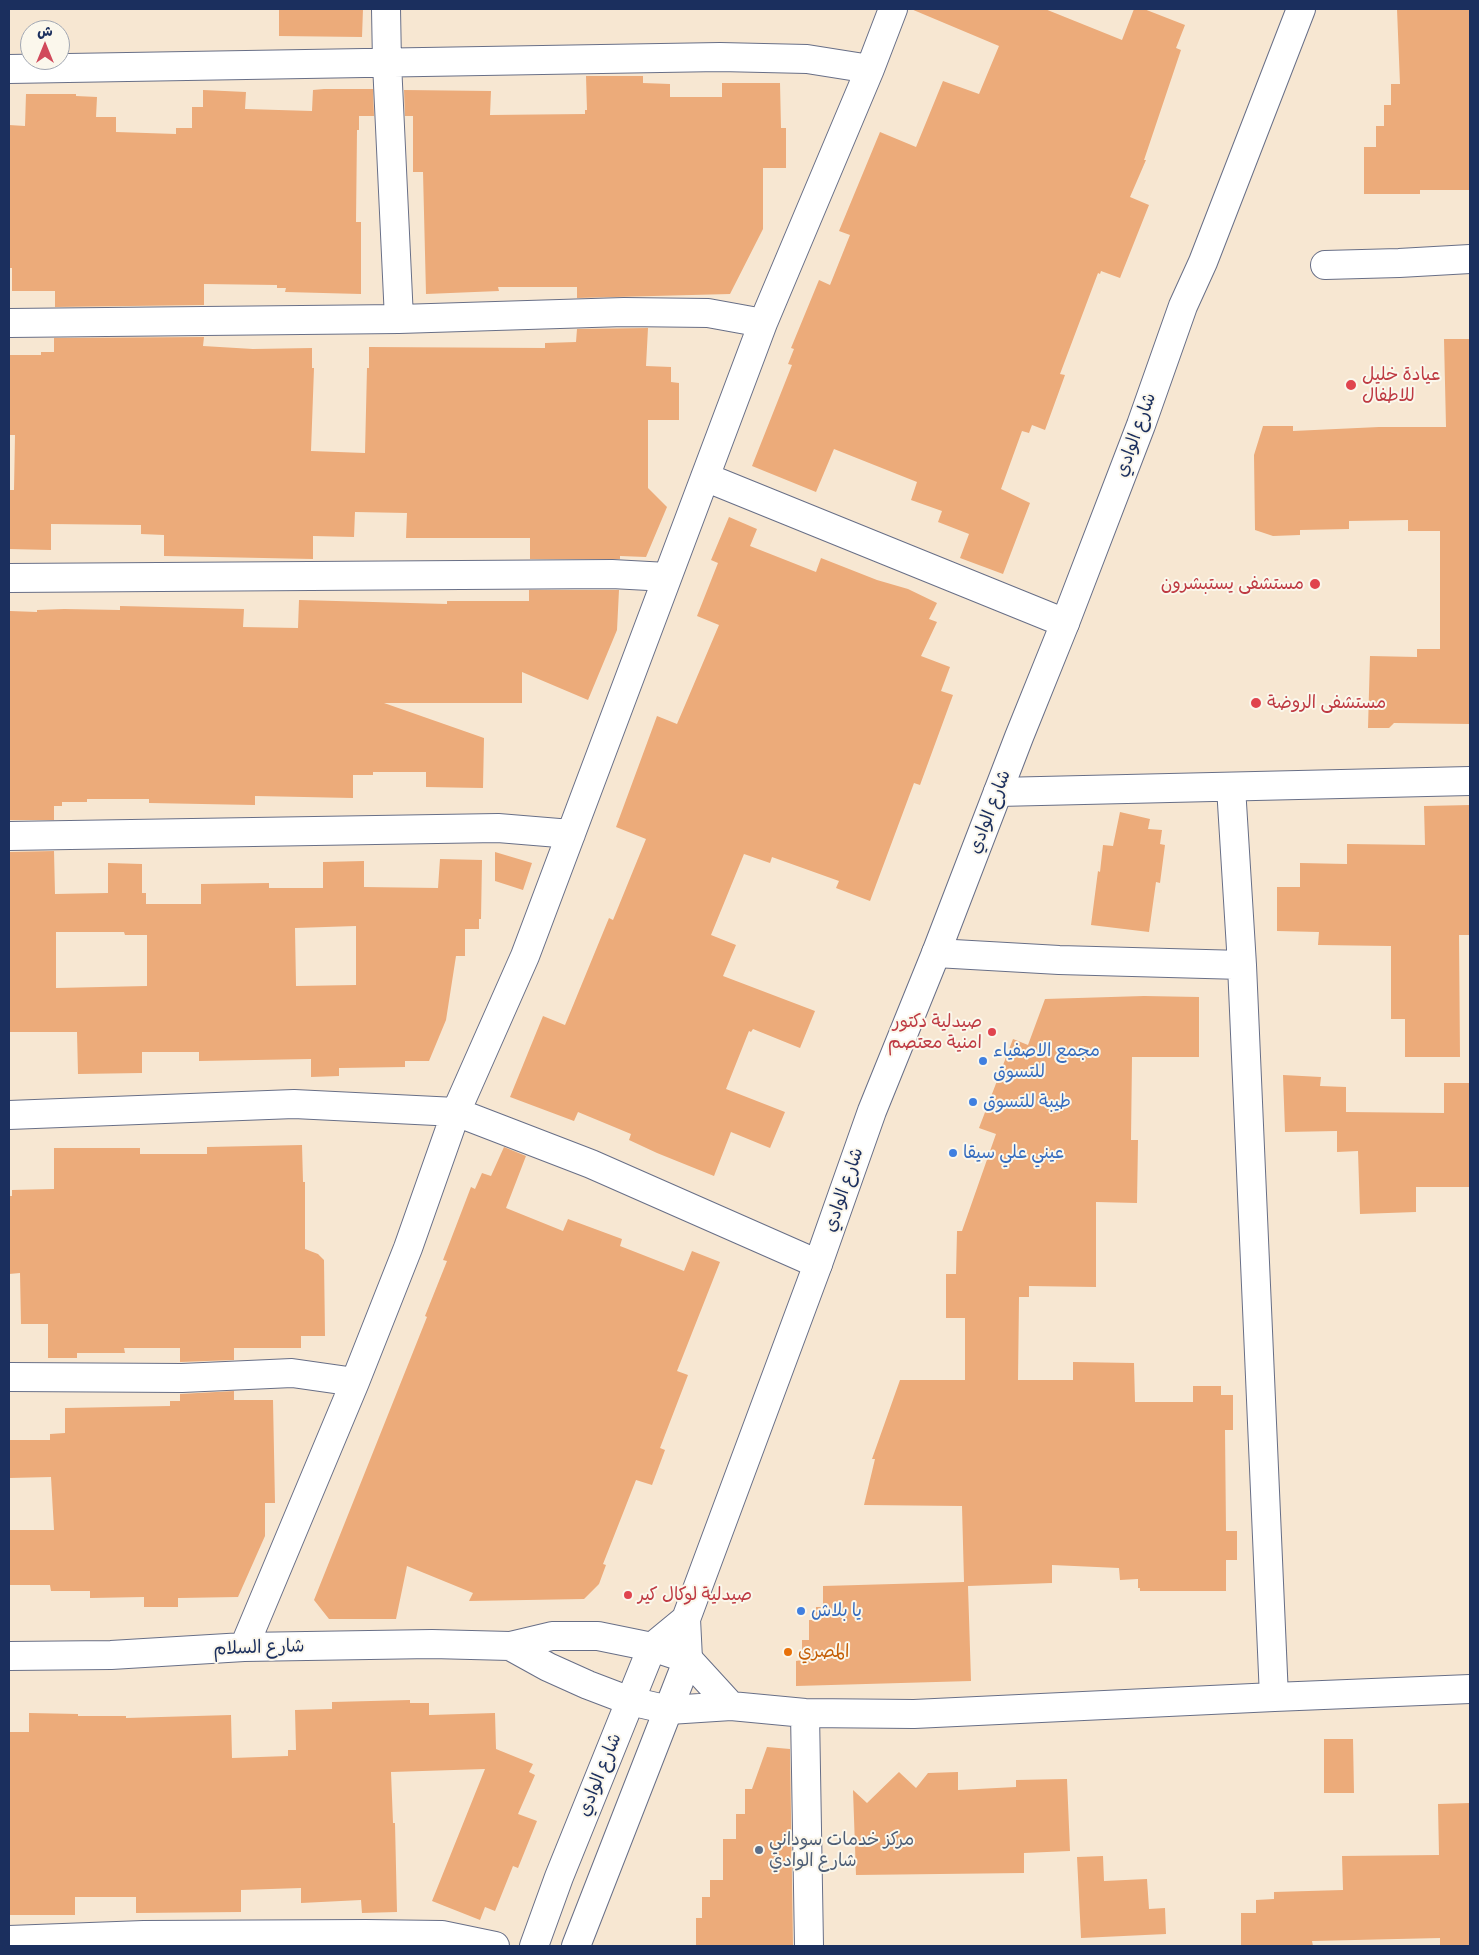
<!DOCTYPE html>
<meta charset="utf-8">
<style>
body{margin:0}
#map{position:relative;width:1479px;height:1955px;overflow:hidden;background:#f7e7d2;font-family:"Patrick Hand","Playpen Sans Arabic",sans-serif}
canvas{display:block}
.frame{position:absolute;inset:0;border:10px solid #1b2f5e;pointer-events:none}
.north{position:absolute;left:20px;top:20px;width:50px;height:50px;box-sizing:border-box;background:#fbf7ec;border:1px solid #a1a7b3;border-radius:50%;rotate:0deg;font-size:14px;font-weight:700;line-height:20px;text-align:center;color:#1b2f5e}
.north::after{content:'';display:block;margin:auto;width:18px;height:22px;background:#d1495b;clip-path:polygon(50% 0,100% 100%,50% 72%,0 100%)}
</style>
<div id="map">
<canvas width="1479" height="1955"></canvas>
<div class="frame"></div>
<div class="north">ش</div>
</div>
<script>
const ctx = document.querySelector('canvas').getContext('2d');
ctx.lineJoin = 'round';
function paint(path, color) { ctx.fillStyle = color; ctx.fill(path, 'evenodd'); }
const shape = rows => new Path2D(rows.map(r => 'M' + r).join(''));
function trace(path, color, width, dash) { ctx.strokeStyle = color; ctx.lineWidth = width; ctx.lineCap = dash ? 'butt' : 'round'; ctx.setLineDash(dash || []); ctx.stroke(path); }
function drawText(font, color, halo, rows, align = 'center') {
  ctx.font = font + ' "Patrick Hand","Playpen Sans Arabic",sans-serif'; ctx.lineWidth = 4; ctx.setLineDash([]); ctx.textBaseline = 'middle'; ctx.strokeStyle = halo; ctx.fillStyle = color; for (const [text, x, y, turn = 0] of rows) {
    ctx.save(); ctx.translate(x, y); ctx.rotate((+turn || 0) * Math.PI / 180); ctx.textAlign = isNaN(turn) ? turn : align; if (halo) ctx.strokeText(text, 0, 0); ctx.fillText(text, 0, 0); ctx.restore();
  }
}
const building = shape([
 [279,9,363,9,362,37,279,36],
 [911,9,1045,9,1122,40,1134,9,1144,9,1185,25,1176,48,1181,50,1144,160,1146,160,1130,197,1149,205,1120,278,1101,271,1100,274,1098,273,1060,374,1065,375,1045,430,1032,425,1029,433,1022,431,1001,489,1030,503,1003,574,960,558,969,534,938,522,942,511,911,500,917,482,834,449,816,492,752,466,792,365,788,364,794,349,791,348,819,280,830,285,850,235,839,231,880,132,916,147,943,81,979,94,999,46],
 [1397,9,1470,9,1470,190,1420,190,1420,194,1364,194,1364,147,1376,147,1376,126,1384,126,1384,105,1391,105,1391,84,1400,84],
 [586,76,643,76,643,83,670,84,670,97,722,97,722,83,780,83,781,128,786,128,786,168,763,168,763,229,730,294,577,298,577,287,498,287,499,291,426,294,423,172,413,172,413,116,405,116,404,90,491,91,490,115,585,114,585,110,587,110],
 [324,89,373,89,374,116,359,116,359,130,357,130,356,222,361,222,361,294,285,292,286,288,277,288,277,285,204,284,204,305,55,307,55,291,12,291,12,268,9,268,9,125,25,126,26,94,76,94,76,96,97,97,96,117,116,117,116,132,176,134,176,128,192,128,192,107,203,107,203,90,246,92,245,109,312,111,313,90],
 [648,328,646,366,671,367,671,382,679,383,679,420,648,420,648,488,667,507,646,557,620,556,620,559,530,559,530,538,406,538,407,513,355,512,354,537,313,536,313,559,164,556,164,535,141,534,141,525,51,524,51,550,9,549,9,490,14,490,15,435,9,435,9,355,41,355,41,352,54,352,54,338,204,337,203,346,253,349,312,348,312,368,314,368,311,451,365,453,367,368,369,368,369,347,545,348,545,343,576,342,577,329],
 [1444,339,1470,339,1470,724,1394,723,1389,728,1368,728,1370,656,1417,657,1417,649,1440,649,1440,531,1408,531,1408,520,1349,521,1349,529,1300,530,1300,535,1273,536,1255,530,1254,455,1263,426,1293,426,1293,431,1379,427,1446,427],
 [729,517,757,529,750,546,816,572,821,558,877,580,908,589,937,603,929,619,937,622,921,656,950,667,941,691,953,695,920,785,914,783,870,901,836,888,839,881,772,857,770,863,744,854,711,935,736,945,723,976,815,1011,800,1048,753,1029,751,1032,749,1031,726,1089,785,1112,770,1148,731,1132,714,1176,657,1153,629,1140,631,1134,578,1112,574,1121,510,1097,543,1016,565,1025,609,918,613,920,646,839,616,827,657,716,677,724,719,625,697,616,718,563,711,560],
 [529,590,619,590,617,630,588,700,522,672,522,703,384,703,484,738,483,788,426,787,426,772,373,772,373,775,353,775,353,798,255,796,255,805,149,803,149,799,87,799,87,802,62,802,62,806,54,806,54,820,9,820,10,611,37,612,37,610,64,609,120,610,120,606,244,609,243,627,298,628,299,600,447,604,447,601,529,601],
 [1470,805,1470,935,1459,935,1460,1057,1405,1057,1405,1019,1391,1019,1391,946,1318,945,1319,932,1277,931,1277,887,1300,887,1300,863,1347,864,1347,844,1425,845,1424,806],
 [1120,812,1150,819,1148,829,1162,830,1160,844,1165,845,1160,883,1156,882,1149,932,1091,925,1098,871,1100,872,1103,845,1113,846],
 [54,851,55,894,108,893,108,863,142,864,142,893,146,893,146,904,201,904,201,884,269,883,269,888,323,888,323,862,364,861,364,887,438,888,440,859,482,860,481,919,479,919,479,929,465,929,465,956,456,956,446,1020,429,1061,405,1061,405,1067,339,1068,339,1076,311,1077,311,1059,199,1061,199,1052,142,1052,142,1073,78,1074,77,1032,9,1032,9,852],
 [356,926,356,985,296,986,295,928],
 [56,932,124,932,125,935,147,935,147,986,56,988],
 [495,852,532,863,523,890,495,881],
 [1144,996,1199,997,1199,1057,1132,1057,1131,1140,1138,1140,1137,1203,1096,1202,1096,1287,1029,1286,1029,1297,1019,1297,1018,1380,1073,1380,1073,1362,1134,1363,1135,1402,1193,1402,1193,1386,1221,1386,1221,1395,1233,1395,1233,1430,1225,1430,1226,1531,1237,1531,1237,1560,1226,1560,1226,1591,1140,1591,1140,1588,1138,1588,1138,1579,1120,1580,1119,1568,1052,1565,1052,1583,968,1586,971,1681,796,1686,796,1661,802,1660,802,1640,809,1640,809,1620,816,1620,816,1607,823,1607,823,1586,964,1582,962,1506,864,1505,875,1459,872,1459,900,1380,965,1380,965,1318,946,1318,946,1274,956,1274,957,1231,962,1231,996,1134,979,1128,1013,1039,1028,1045,1045,999],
 [1283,1075,1321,1077,1320,1086,1346,1087,1346,1112,1444,1113,1444,1083,1470,1083,1470,1187,1416,1187,1416,1212,1360,1214,1358,1151,1337,1152,1337,1131,1285,1132],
 [302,1145,303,1182,305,1182,305,1249,318,1254,324,1260,325,1336,301,1336,301,1348,234,1348,234,1360,180,1362,180,1348,124,1348,125,1353,77,1353,77,1358,48,1358,48,1324,21,1324,20,1273,9,1274,9,1196,12,1196,12,1190,54,1189,54,1148,140,1148,140,1154,207,1154,207,1147],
 [504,1147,526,1156,506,1208,563,1231,568,1219,622,1239,620,1246,684,1271,692,1251,720,1262,677,1371,688,1375,660,1448,665,1450,652,1485,636,1480,603,1564,606,1565,599,1584,584,1599,469,1601,473,1593,407,1566,396,1619,329,1619,314,1600,427,1317,425,1316,447,1261,443,1260,471,1187,475,1189,482,1173,491,1176],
 [234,1391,234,1400,273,1400,275,1503,265,1503,265,1536,238,1597,178,1598,178,1607,144,1607,144,1597,90,1598,90,1591,51,1591,50,1585,9,1585,9,1530,54,1530,51,1477,9,1478,9,1440,50,1440,50,1434,65,1433,65,1408,170,1406,170,1401,180,1401,180,1394],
 [410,1700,410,1703,429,1703,429,1715,495,1713,496,1749,533,1764,529,1772,535,1775,518,1814,537,1821,518,1868,513,1866,495,1911,485,1907,480,1920,432,1901,485,1769,391,1772,393,1823,395,1823,397,1912,362,1913,361,1900,301,1903,301,1888,241,1890,241,1912,136,1913,136,1897,75,1897,75,1915,9,1915,9,1732,29,1732,29,1713,78,1714,78,1716,126,1716,126,1718,231,1715,232,1758,288,1756,288,1750,296,1750,295,1710,332,1709,332,1702],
 [1324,1739,1353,1739,1354,1793,1324,1793],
 [767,1747,790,1749,793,1946,696,1946,696,1918,702,1918,702,1897,710,1897,710,1880,723,1880,723,1839,736,1839,736,1814,745,1814,745,1789,752,1789],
 [899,1772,916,1788,928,1773,958,1772,958,1790,1016,1787,1016,1780,1067,1779,1070,1851,1024,1853,1024,1873,856,1875,853,1790,867,1803],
 [1470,1803,1470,1946,1440,1946,1440,1938,1312,1941,1313,1946,1241,1946,1241,1913,1256,1913,1256,1900,1274,1899,1274,1892,1343,1890,1342,1856,1439,1855,1438,1804],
 [1103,1856,1104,1881,1147,1879,1149,1909,1165,1908,1166,1934,1081,1938,1077,1857]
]);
const street = shape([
 [386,9,387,63,399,319],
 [9,69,720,57,807,59,870,69],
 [1325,265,1399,263,1470,259],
 [9,323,399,319,624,312,708,313,763,323],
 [705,477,1065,623],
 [9,578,612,574,667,577],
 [1231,787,1242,965,1274,1697],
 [998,792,1470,781],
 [9,836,498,828,571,834],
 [936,953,1059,960,1242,965],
 [9,1115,294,1104,456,1112,591,1164,818,1264],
 [9,1377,182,1378,292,1373,355,1382],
 [510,1646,548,1667,588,1685,630,1701,669,1710,731,1706,805,1713,914,1714,1274,1697,1470,1689],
 [244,1647,355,1382,408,1248,456,1112,525,956,763,323,870,69,893,9],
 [9,1656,111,1655,244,1647,432,1644,510,1646,552,1636,598,1636,652,1647,688,1659,731,1706],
 [805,1713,809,1946],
 [9,1940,144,1935,366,1934,442,1935,495,1946]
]);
const secondary = shape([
 [534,1946,559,1877,652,1647,686,1619],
 [576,1946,688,1659,686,1619,818,1264,872,1111,936,953,1019,737,1065,623,1141,425,1183,306,1203,262,1301,9]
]);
const markers = [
 [1351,385,6,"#e0444e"],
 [1315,584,6,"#e0444e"],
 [1256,703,6,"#e0444e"],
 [992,1032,5,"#e0444e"],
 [983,1061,5,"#3f7fe0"],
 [973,1102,5,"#3f7fe0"],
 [953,1153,5,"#3f7fe0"],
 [628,1595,5,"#e0444e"],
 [801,1611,5,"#3f7fe0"],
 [788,1652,5,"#e8710a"],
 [759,1850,5,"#5c6f8a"]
];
const healthNames = [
 ["عيادة خليل",1362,375],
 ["للاطفال",1362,396],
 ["مستشفى يستبشرون",1304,584,"right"],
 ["مستشفى الروضة",1267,703],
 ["صيدلية دكتور",982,1022,"right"],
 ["امنية معتصم",982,1043,"right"],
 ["صيدلية لوكال كير",638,1595]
];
const streetNames = [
 ["شارع الوادي",1136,435,-70],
 ["شارع الوادي",990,812,-69],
 ["شارع الوادي",844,1190,-71],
 ["شارع السلام",259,1648,-2],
 ["شارع الوادي",600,1775,-68]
];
const shopNames = [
 ["مجمع الاصفياء",993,1051],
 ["للتسوق",993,1072],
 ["طيبة للتسوق",983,1102],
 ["عيني علي سيقا",963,1153],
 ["يا بلاش",811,1611]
];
const foodNames = [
 ["المصري",798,1652]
];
const serviceNames = [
 ["مركز خدمات سوداني",769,1840],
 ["شارع الوادي",769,1861]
];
paint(building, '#ecab7a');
trace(street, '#686f87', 30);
trace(secondary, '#686f87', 30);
trace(street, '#fff', 28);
trace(secondary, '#fff', 28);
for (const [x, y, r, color] of markers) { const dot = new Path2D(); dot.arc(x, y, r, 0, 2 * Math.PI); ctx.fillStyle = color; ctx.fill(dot); trace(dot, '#fbf7ec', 2); }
drawText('18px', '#be3a42', '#fbf7ec', healthNames, 'left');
drawText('18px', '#1b2f5e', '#fbf7ec', streetNames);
drawText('18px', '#366cbe', '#fbf7ec', shopNames, 'left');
drawText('18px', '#c56008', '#fbf7ec', foodNames, 'left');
drawText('18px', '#4e5e75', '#fbf7ec', serviceNames, 'left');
</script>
